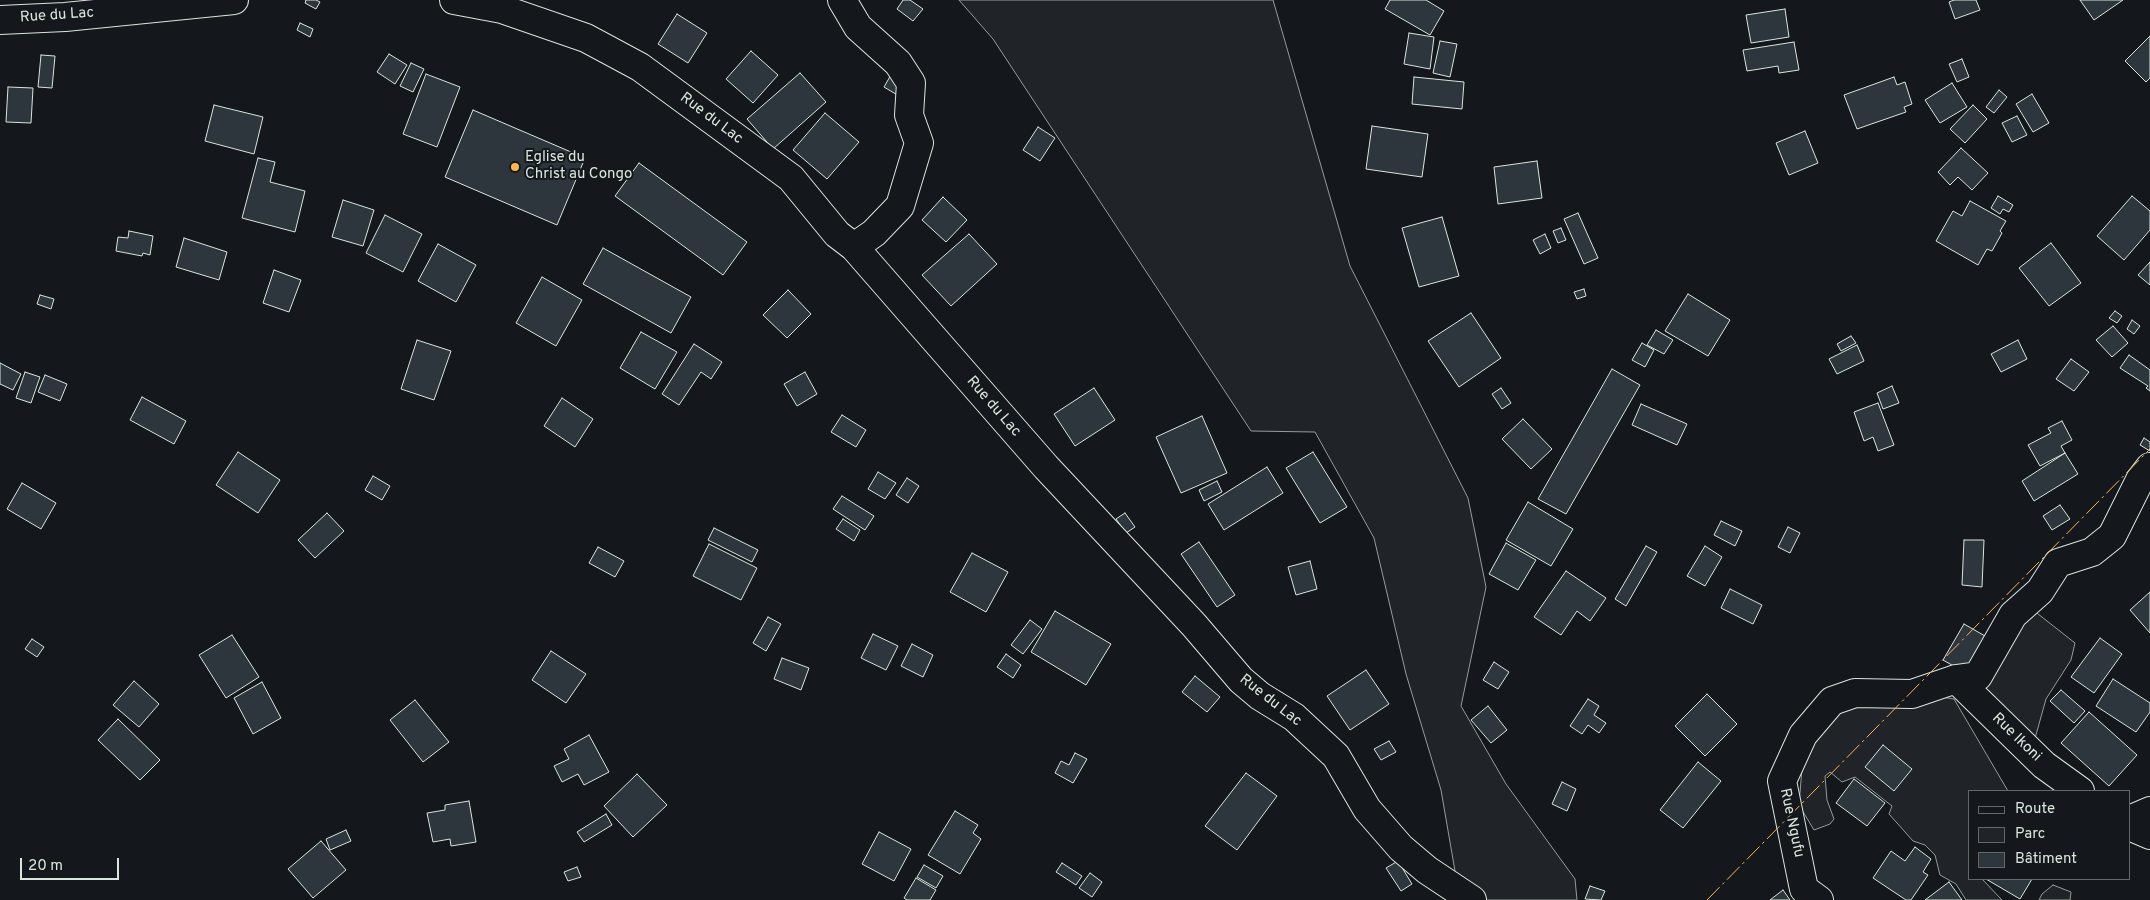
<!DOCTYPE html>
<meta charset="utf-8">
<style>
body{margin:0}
#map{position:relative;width:2150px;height:900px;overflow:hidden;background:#14181c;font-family:Overpass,sans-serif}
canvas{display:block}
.legend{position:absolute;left:1968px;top:790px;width:162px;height:90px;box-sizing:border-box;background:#14181c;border:1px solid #626a69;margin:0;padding:6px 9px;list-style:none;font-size:15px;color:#d8e6dc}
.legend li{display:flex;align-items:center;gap:10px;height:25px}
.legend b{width:25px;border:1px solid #626a69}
.scale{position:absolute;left:20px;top:858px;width:99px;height:22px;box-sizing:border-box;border:2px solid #d8e6dc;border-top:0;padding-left:6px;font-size:15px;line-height:18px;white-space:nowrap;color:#d8e6dc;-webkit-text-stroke:4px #14181c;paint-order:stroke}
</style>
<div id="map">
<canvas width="2150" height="900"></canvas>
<ul class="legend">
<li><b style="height:6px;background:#14181c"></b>Route</li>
<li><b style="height:14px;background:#202428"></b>Parc</li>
<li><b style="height:14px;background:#2c363c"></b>Bâtiment</li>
</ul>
<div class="scale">20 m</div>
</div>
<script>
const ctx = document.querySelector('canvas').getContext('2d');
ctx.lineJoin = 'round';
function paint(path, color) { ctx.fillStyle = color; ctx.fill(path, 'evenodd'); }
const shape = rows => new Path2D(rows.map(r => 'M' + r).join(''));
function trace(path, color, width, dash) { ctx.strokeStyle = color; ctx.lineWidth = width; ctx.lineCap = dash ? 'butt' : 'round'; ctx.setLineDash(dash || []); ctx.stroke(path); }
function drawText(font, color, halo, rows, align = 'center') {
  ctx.font = font + ' Overpass,sans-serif'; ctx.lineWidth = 4; ctx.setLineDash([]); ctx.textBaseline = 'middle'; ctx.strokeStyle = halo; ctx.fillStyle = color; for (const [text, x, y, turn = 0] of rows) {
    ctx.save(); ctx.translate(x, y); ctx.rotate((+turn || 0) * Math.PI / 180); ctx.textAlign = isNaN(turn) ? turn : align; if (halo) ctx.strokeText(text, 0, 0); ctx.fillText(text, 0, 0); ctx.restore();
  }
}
const green = shape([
 [959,0,1273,0,1350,266,1468,498,1486,587,1461,706,1506,784,1575,879,1577,900,1460,900,1441,790,1406,674,1374,538,1315,432,1251,431,993,39,959,0],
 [2033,610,2075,643,2071,660,2046,699,2034,742,2004,718,1982,685,2033,610],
 [1942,697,1954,699,2008,791,1969,791,1969,879,1982,879,2002,900,1966,900,1956,884,1940,875,1935,855,1925,845,1913,841,1889,814,1892,806,1855,777,1842,782,1830,772,1825,776,1827,800,1834,819,1830,824,1814,830,1799,805,1803,756,1830,719,1847,707,1942,697],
 [2053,885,2071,892,2070,900,2039,900,2042,894,2053,885]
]);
const building = shape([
 [306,0,316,0,320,2,316,9,305,3,306,0],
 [903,0,910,0,923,9,913,21,897,9,903,0],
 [1390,0,1426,0,1444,11,1430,35,1385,9,1390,0],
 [1954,0,1976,0,1980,10,1955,19,1949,2,1954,0],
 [2080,0,2123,0,2094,20,2080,0],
 [1785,9,1789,37,1751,43,1746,15,1785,9],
 [677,14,707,33,688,63,658,44,677,14],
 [300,23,313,29,310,37,297,30,300,23],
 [1409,33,1434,37,1430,69,1404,64,1409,33],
 [2150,36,2150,78,2146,82,2125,61,2150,36],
 [1440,41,1457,44,1450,77,1433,73,1440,41],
 [1794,42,1799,70,1779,73,1778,66,1747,71,1743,50,1794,42],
 [751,51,778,75,753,103,726,79,751,51],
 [389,54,407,65,395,84,377,72,389,54],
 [41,55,55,56,52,88,38,87,41,55],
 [1962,59,1969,77,1957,82,1949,64,1962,59],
 [411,63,424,69,413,92,400,86,411,63],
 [800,73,826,102,773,149,747,119,800,73],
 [892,73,907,82,899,96,884,87,892,73],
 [426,74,460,87,437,147,403,134,426,74],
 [1414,77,1464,82,1462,109,1412,104,1414,77],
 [1894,77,1897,85,1905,82,1912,104,1904,107,1906,112,1857,129,1844,95,1894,77],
 [1952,83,1967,107,1940,123,1925,100,1952,83],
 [8,87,33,88,31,123,6,122,8,87],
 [1999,90,2007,97,1994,113,1986,107,1999,90],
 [2032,94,2049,123,2033,132,2016,104,2032,94],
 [214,105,263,117,254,154,205,141,214,105],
 [1973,105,1987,119,1965,143,1950,129,1973,105],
 [473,110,585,158,557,225,445,177,473,110],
 [825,113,859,142,827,179,793,150,825,113],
 [2017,116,2027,135,2012,142,2002,123,2017,116],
 [1372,126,1428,134,1422,177,1366,169,1372,126],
 [1038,127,1055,138,1040,161,1023,150,1038,127],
 [1805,131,1818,163,1789,175,1776,143,1805,131],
 [1961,148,1988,173,1972,190,1958,177,1950,185,1938,172,1961,148],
 [258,158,275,162,270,182,305,191,295,232,242,218,258,158],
 [1537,161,1542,198,1498,204,1494,167,1537,161],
 [639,163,747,242,723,275,615,196,639,163],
 [1998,196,2013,205,2009,212,2003,209,2000,214,1991,208,1998,196],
 [2132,196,2150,211,2150,230,2124,260,2097,236,2132,196],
 [943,197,967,220,946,242,922,220,943,197],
 [343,200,374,210,363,246,332,237,343,200],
 [1970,201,2006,221,2000,231,2002,233,1992,251,1987,249,1978,265,1936,241,1953,211,1962,216,1970,201],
 [1578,213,1598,258,1584,264,1564,219,1578,213],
 [385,215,422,234,403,272,366,253,385,215],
 [1442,217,1459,276,1419,287,1402,228,1442,217],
 [1561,228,1566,240,1558,243,1553,231,1561,228],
 [129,231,153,236,150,255,143,253,142,256,116,251,118,237,128,238,129,231],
 [969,234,997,264,951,306,922,275,969,234],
 [1545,234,1551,248,1540,254,1533,240,1545,234],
 [184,238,227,252,219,280,176,267,184,238],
 [2051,243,2081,283,2049,306,2019,268,2051,243],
 [438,244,476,265,456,302,418,281,438,244],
 [603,248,691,297,671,333,583,284,603,248],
 [2150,262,2150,285,2138,275,2150,262],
 [274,270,301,280,289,312,263,303,274,270],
 [542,277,582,300,556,346,516,323,542,277],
 [1584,289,1586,296,1577,299,1574,292,1584,289],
 [788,290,811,314,787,338,763,315,788,290],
 [1688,294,1730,320,1708,356,1665,331,1688,294],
 [40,295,54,299,51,309,37,304,40,295],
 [2115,311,2122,316,2117,323,2109,318,2115,311],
 [1471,313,1501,358,1459,387,1428,341,1471,313],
 [2132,320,2140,326,2134,334,2127,329,2132,320],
 [2113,326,2128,343,2112,357,2096,340,2113,326],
 [1656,330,1673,340,1664,354,1647,345,1656,330],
 [641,332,677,352,655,389,620,368,641,332],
 [1851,336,1856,343,1841,351,1837,344,1851,336],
 [417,340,451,351,434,400,401,389,417,340],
 [2018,340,2027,359,2001,372,1991,354,2018,340],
 [1642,343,1654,350,1645,367,1632,360,1642,343],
 [694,344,722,362,711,379,701,372,679,405,662,394,694,344],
 [1857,345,1864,361,1837,374,1829,359,1857,345],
 [2129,355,2150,370,2150,391,2146,388,2148,386,2120,368,2129,355],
 [2071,359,2089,372,2074,391,2056,379,2071,359],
 [0,363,21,374,13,390,0,384,0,363],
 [1612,369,1640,385,1566,514,1538,499,1612,369],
 [25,372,40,377,31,403,16,398,25,372],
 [805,372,817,394,797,406,784,384,805,372],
 [45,375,67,384,60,401,38,392,45,375],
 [1892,386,1899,403,1883,409,1877,393,1892,386],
 [1094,388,1115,420,1075,446,1054,414,1094,388],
 [1501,388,1511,403,1502,409,1492,394,1501,388],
 [142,397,186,421,174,444,130,420,142,397],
 [562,398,593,419,575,447,544,426,562,398],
 [1878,403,1894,445,1878,451,1873,437,1864,441,1854,412,1878,403],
 [1641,404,1687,424,1677,445,1632,425,1641,404],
 [842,415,866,430,856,447,831,432,842,415],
 [1202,416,1227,473,1181,493,1156,437,1202,416],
 [1523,419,1552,449,1531,469,1502,439,1523,419],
 [2062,421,2072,440,2061,446,2065,453,2040,466,2028,445,2051,433,2048,428,2062,421],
 [2144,438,2150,442,2150,451,2140,445,2144,438],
 [238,452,280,480,258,513,216,485,238,452],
 [1313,452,1347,507,1320,523,1286,468,1313,452],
 [2065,453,2078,474,2034,501,2022,481,2065,453],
 [1267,467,1283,493,1224,530,1208,504,1267,467],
 [878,472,896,483,885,499,868,489,878,472],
 [373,476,390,486,382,500,365,490,373,476],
 [907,478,919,486,908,503,896,495,907,478],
 [1217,481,1222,492,1204,501,1199,490,1217,481],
 [22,483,56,503,41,529,7,509,22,483],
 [842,496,874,516,865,530,833,509,842,496],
 [1528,502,1573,529,1551,566,1506,540,1528,502],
 [2060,505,2070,519,2052,530,2043,516,2060,505],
 [327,513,344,531,315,558,298,540,327,513],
 [1125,513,1135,527,1126,533,1116,519,1125,513],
 [843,519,860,530,854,541,836,529,843,519],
 [1721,521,1742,531,1735,546,1714,535,1721,521],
 [1788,527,1800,533,1790,553,1778,547,1788,527],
 [714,528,758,550,752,562,708,540,714,528],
 [1964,540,1984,540,1982,587,1962,585,1964,540],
 [1199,542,1235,595,1217,607,1181,554,1199,542],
 [1506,543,1536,560,1518,590,1489,574,1506,543],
 [709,544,757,568,741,600,693,576,709,544],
 [1646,546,1657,552,1626,606,1615,599,1646,546],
 [1705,546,1722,557,1705,586,1687,576,1705,546],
 [598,547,624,561,615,577,589,563,598,547],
 [972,553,1008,572,986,612,950,592,972,553],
 [1310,561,1317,589,1296,595,1288,567,1310,561],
 [1566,571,1606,598,1590,621,1577,611,1561,635,1534,617,1566,571],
 [1730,589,1762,605,1753,624,1721,608,1730,589],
 [2150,592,2150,633,2130,610,2150,592],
 [1055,611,1111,644,1086,685,1031,652,1055,611],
 [768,617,781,624,766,651,753,643,768,617],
 [1030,620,1042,629,1023,654,1011,645,1030,620],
 [1964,624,1985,636,1964,672,1943,660,1964,624],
 [873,634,898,646,886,670,861,658,873,634],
 [232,635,259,677,226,698,199,655,232,635],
 [2100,638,2122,654,2094,693,2071,677,2100,638],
 [32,639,44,647,37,657,25,649,32,639],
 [912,644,933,655,923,677,901,666,912,644],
 [551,651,586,674,566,703,532,680,551,651],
 [1006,654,1021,665,1013,678,997,667,1006,654],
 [782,658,809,668,801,690,774,679,782,658],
 [1494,662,1509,672,1498,689,1483,680,1494,662],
 [1366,670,1389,704,1350,730,1327,696,1366,670],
 [1195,676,1220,697,1207,712,1182,692,1195,676],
 [2113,679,2150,703,2150,712,2136,732,2096,706,2113,679],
 [134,681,159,704,139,727,113,705,134,681],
 [262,682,281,718,253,734,234,698,262,682],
 [2061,690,2085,711,2074,723,2050,701,2061,690],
 [1707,694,1737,724,1705,756,1675,726,1707,694],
 [1588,699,1599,706,1594,715,1606,723,1599,733,1588,725,1582,734,1570,726,1588,699],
 [415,700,449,742,423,762,390,720,415,700],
 [1488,706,1507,730,1491,743,1471,720,1488,706],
 [2089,712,2137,755,2109,786,2061,743,2089,712],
 [118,719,160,760,140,780,98,740,118,719],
 [589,735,609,772,584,785,578,774,562,782,554,766,569,759,564,749,589,735],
 [1389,741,1396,752,1381,760,1374,749,1389,741],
 [1883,745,1912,769,1894,791,1865,767,1883,745],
 [1075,753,1087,759,1073,783,1055,773,1061,761,1069,765,1075,753],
 [1698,762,1721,781,1683,828,1660,810,1698,762],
 [1246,773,1277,796,1237,850,1205,826,1246,773],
 [637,774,667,805,633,837,604,806,637,774],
 [1854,779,1885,803,1867,826,1836,803,1854,779],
 [1562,782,1576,789,1567,811,1552,804,1562,782],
 [469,801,476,842,451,846,450,839,433,842,427,813,445,810,445,805,469,801],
 [955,811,978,825,973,833,981,839,960,874,928,855,955,811],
 [606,814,612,825,584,842,577,832,606,814],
 [346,830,351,841,330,850,326,839,346,830],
 [879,832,911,849,894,881,862,864,879,832],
 [321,841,346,870,313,898,288,869,321,841],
 [1915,847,1931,859,1923,872,1928,875,1911,900,1906,900,1873,878,1891,851,1905,861,1915,847],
 [1398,861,1412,884,1401,891,1386,868,1398,861],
 [1062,863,1082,876,1076,885,1056,872,1062,863],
 [924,865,943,876,936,888,917,877,924,865],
 [577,867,581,877,568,881,564,872,577,867],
 [1090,873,1102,882,1092,897,1079,888,1090,873],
 [916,878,936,890,930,900,907,900,904,898,916,878],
 [1986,879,2032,879,2020,899,1986,879],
 [1949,882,1962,900,1925,900,1949,882],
 [1590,886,1605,891,1601,900,1585,899,1590,886],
 [1783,890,1790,900,1770,900,1783,890]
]);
const minor = shape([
 [454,0,502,9,586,38,640,67,791,178,837,234,854,247,1046,467,1194,625,1241,680,1260,696,1294,717,1336,756,1367,809,1401,848,1427,870,1472,900],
 [842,0,858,27,898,63,911,83,909,115,919,143,900,206,874,233,854,247],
 [0,20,65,17,234,0],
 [1956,679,2044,765,2080,791],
 [2129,820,2150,811],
 [2129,826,2150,835],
 [1819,900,1804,889,1782,781,1803,735,1832,701,1855,693,1912,694,1956,679,1978,676,2013,615,2040,591,2058,563,2092,552,2112,536,2140,480,2150,467]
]);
const power = shape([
 [1707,900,2150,449]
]);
const markers = [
 [515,167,5,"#ffb74d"]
];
const streetNames = [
 ["Rue du Lac",57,16,-4],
 ["Rue du Lac",711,119,37],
 ["Rue du Lac",993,407,49],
 ["Rue du Lac",1270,701,38],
 ["Rue Ikoni",2016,738,44],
 ["Rue Ngufu",1791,823,78]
];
const poiNames = [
 ["Eglise du",525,158],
 ["Christ au Congo",525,175]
];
paint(green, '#202428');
trace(green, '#939e99', 1);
paint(building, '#2c363c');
trace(building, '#d8e6dc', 1);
trace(minor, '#d8e6dc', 30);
trace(minor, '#14181c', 28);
trace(power, '#ffb74d', 1, [18, 4, 2.5, 4]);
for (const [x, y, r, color] of markers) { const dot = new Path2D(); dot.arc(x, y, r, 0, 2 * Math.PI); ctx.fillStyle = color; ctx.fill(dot); trace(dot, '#14181c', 2); }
drawText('15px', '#d8e6dc', '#14181c', streetNames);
drawText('15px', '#d8e6dc', '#14181c', poiNames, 'left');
</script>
